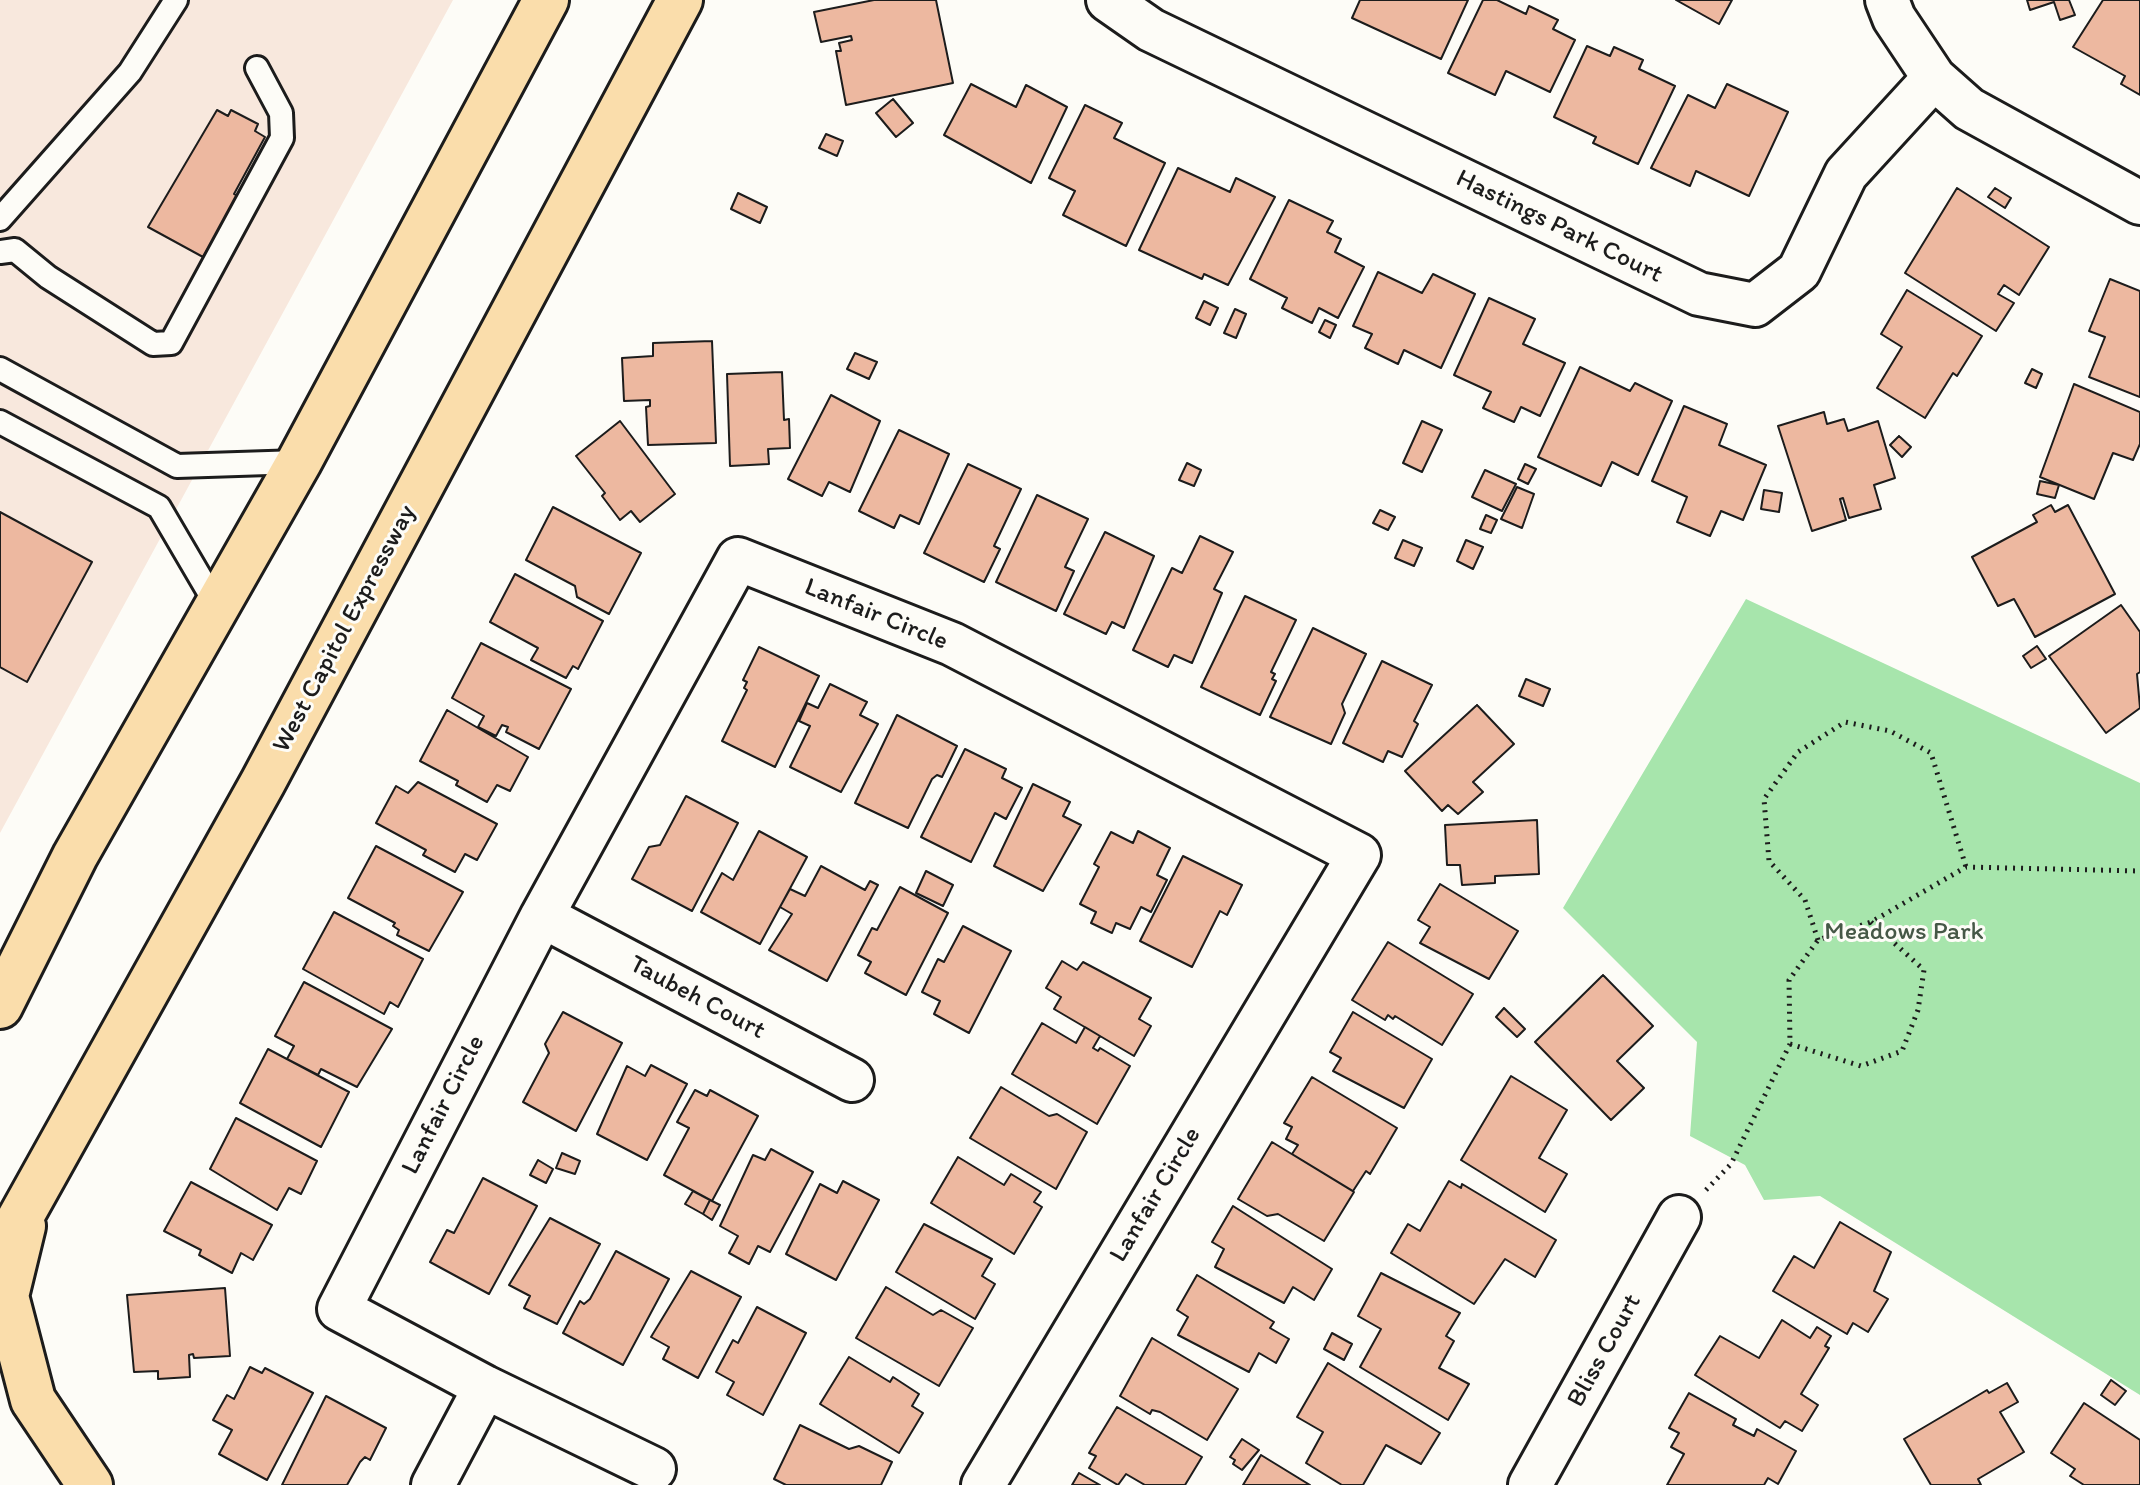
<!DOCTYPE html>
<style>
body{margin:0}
canvas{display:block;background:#fdfcf7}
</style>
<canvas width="2140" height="1485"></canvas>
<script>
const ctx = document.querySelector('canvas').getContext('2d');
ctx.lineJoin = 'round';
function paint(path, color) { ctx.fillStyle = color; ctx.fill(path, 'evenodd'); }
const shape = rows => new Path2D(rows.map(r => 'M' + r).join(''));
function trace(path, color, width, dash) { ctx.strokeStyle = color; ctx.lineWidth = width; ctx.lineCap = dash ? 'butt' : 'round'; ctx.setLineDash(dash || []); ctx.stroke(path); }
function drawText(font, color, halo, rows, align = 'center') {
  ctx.font = font + ' Itim,sans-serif'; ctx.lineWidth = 6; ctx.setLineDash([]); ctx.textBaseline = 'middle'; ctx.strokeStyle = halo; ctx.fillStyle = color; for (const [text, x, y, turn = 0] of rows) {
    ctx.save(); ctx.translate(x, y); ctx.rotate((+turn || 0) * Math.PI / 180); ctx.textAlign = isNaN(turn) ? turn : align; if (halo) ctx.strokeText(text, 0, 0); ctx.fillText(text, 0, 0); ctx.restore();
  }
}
const built = shape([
 [0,0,453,0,0,833]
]);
const green = shape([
 [1746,599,2140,783,2140,1395,1820,1196,1764,1200,1745,1165,1690,1136,1697,1042,1563,908]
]);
const building = shape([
 [874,0,936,0,953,83,846,105,836,51,841,51,839,43,852,40,851,36,821,42,814,12,874,0],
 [1360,0,1468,0,1441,59,1352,18,1360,0],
 [1483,0,1497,0,1526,14,1529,6,1558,20,1553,29,1575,40,1550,92,1506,71,1495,95,1448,73,1483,0],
 [1676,0,1732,0,1719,24,1676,0],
 [2027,0,2069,0,2075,15,2060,20,2054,2,2030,10,2027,0],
 [2103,0,2140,0,2140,95,2121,84,2125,76,2073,47,2103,0],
 [1587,46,1610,56,1614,47,1643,60,1639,69,1675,86,1638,164,1593,143,1596,137,1554,117,1587,46],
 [971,84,1016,107,1026,85,1067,107,1031,183,944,135,971,84],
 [1727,84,1788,112,1749,196,1696,171,1690,186,1651,168,1688,95,1715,108,1727,84],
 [893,99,913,123,896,137,876,113,893,99],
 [1085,105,1122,123,1114,138,1165,163,1126,246,1063,215,1075,191,1049,178,1085,105],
 [217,110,228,116,231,110,258,124,255,131,265,137,234,194,239,197,203,257,148,227,217,110],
 [826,134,843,141,837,156,819,148,826,134],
 [1178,168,1230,192,1236,178,1275,197,1228,285,1204,274,1202,279,1139,250,1178,168],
 [1957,188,2049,247,2019,295,2004,285,1998,294,2014,303,1996,331,1905,273,1957,188],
 [1995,188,2011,198,2005,208,1988,197,1995,188],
 [738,193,767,207,760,223,731,209,738,193],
 [1289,200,1333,221,1327,232,1341,239,1335,252,1364,267,1338,318,1319,308,1312,323,1282,308,1287,298,1250,279,1289,200],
 [1378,272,1422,293,1433,274,1475,294,1441,368,1404,350,1398,364,1365,348,1372,334,1353,326,1378,272],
 [2110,279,2140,291,2140,397,2089,377,2105,337,2089,331,2110,279],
 [1907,290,1982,336,1957,376,1953,373,1925,418,1877,388,1902,347,1881,334,1907,290],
 [1489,298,1535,319,1523,344,1565,363,1540,416,1521,407,1514,422,1483,408,1491,392,1454,375,1489,298],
 [1204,301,1218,308,1210,325,1196,318,1204,301],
 [1235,309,1246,314,1236,338,1224,333,1235,309],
 [1325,320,1336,325,1330,338,1319,332,1325,320],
 [712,341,716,443,648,445,646,407,650,406,650,400,624,401,622,358,653,356,653,343,712,341],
 [855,353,877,362,869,379,847,369,855,353],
 [1580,367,1630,391,1635,383,1672,401,1638,475,1612,462,1601,486,1538,457,1580,367],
 [2032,369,2042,374,2036,388,2025,383,2032,369],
 [782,372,784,420,789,419,790,448,768,449,769,464,730,466,727,374,782,372],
 [2074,384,2140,412,2140,444,2133,460,2113,453,2094,499,2040,477,2074,384],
 [831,395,880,421,850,492,829,482,822,496,788,479,831,395],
 [1684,406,1727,424,1719,445,1766,465,1743,520,1721,511,1710,536,1677,522,1687,497,1652,481,1684,406],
 [1824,412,1827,424,1844,419,1848,431,1878,421,1895,478,1874,485,1881,509,1849,518,1843,498,1840,499,1846,520,1812,531,1778,426,1824,412],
 [620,421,675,494,640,522,631,511,620,520,602,496,605,493,576,456,620,421],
 [1422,421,1442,430,1422,472,1403,463,1422,421],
 [899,430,949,454,919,524,900,515,894,528,859,511,899,430],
 [1899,436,1911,447,1902,457,1890,445,1899,436],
 [1187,463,1201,470,1194,486,1179,480,1187,463],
 [968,464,1021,489,994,546,1000,549,984,582,924,553,968,464],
 [1525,464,1536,469,1528,484,1518,479,1525,464],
 [1485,470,1516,484,1502,511,1472,497,1485,470],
 [2040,481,2059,485,2055,498,2037,494,2040,481],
 [1517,487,1534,494,1522,528,1501,519,1517,487],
 [1764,490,1782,493,1779,512,1761,509,1764,490],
 [1037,495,1088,519,1065,567,1074,571,1056,611,996,582,1037,495],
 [2051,505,2055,512,2068,505,2115,594,2035,637,2014,599,1998,606,1972,557,2037,522,2033,515,2051,505],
 [553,507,641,553,609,614,577,597,575,586,526,560,553,507],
 [1380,510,1395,517,1388,530,1373,523,1380,510],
 [0,512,92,562,27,682,0,667,0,512],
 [1486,515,1497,520,1491,533,1480,529,1486,515],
 [1105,532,1154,556,1124,628,1112,622,1106,634,1064,614,1105,532],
 [1200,536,1233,552,1214,589,1222,593,1192,663,1174,655,1168,667,1133,650,1172,568,1182,573,1200,536],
 [1403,540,1422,548,1414,566,1395,558,1403,540],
 [1466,540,1483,547,1473,569,1457,561,1466,540],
 [515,574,603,621,578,669,573,666,566,678,531,660,538,648,490,622,515,574],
 [1245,596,1296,620,1271,672,1275,674,1272,679,1276,681,1260,715,1201,687,1245,596],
 [2121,605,2140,632,2140,672,2137,674,2140,708,2106,733,2049,656,2121,605],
 [1313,628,1366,654,1342,704,1345,713,1331,744,1270,717,1313,628],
 [481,643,571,689,539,749,506,732,508,727,502,725,496,736,478,727,484,716,452,698,481,643],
 [2037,646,2046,659,2031,668,2023,656,2037,646],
 [759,647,819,676,775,767,722,741,747,690,744,688,747,682,743,680,759,647],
 [1382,661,1432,685,1414,721,1418,724,1402,757,1388,751,1383,762,1343,743,1382,661],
 [1526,679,1550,689,1543,706,1519,696,1526,679],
 [830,684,867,702,860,715,878,724,841,792,790,767,810,726,799,721,807,703,818,708,830,684],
 [1477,705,1514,744,1473,782,1483,792,1458,814,1448,805,1442,811,1405,771,1477,705],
 [447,710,528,757,510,791,497,785,487,802,456,785,458,781,420,761,447,710],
 [897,715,957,746,942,777,937,775,932,779,908,828,855,803,897,715],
 [965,749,1006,769,1002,778,1022,788,1006,819,995,813,971,862,921,837,965,749],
 [418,782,497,824,477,860,465,854,455,872,423,855,426,850,376,823,396,786,408,793,418,782],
 [1033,784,1070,802,1063,816,1081,825,1043,891,994,866,1033,784],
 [686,796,738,823,692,911,632,879,649,847,660,845,686,796],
 [1537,820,1539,874,1495,876,1495,883,1462,885,1460,865,1447,865,1445,825,1537,820],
 [759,831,807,857,760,944,701,912,722,873,733,880,759,831],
 [1138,831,1170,848,1157,875,1167,880,1151,912,1141,907,1130,929,1116,923,1112,933,1091,923,1096,912,1080,904,1099,867,1094,864,1111,832,1133,843,1138,831],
 [376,846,463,892,429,951,397,935,399,930,393,926,395,923,348,898,376,846],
 [1183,856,1242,885,1227,915,1220,911,1192,967,1140,941,1183,856],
 [821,866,865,890,870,881,878,885,827,981,769,950,792,914,780,907,790,889,805,896,821,866],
 [926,871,953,885,943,906,916,893,926,871],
 [1440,884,1518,931,1489,979,1420,943,1430,927,1418,920,1440,884],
 [900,887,948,913,906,995,865,973,871,962,858,955,872,928,877,930,900,887],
 [334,912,423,959,398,1007,390,1002,384,1014,303,969,334,912],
 [963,926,1011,951,969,1033,934,1014,940,1001,922,992,938,959,944,962,963,926],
 [1388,942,1473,994,1442,1045,1395,1016,1393,1019,1388,1015,1385,1020,1352,1000,1388,942],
 [1062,961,1077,970,1083,962,1151,998,1139,1019,1151,1026,1134,1056,1054,1009,1061,997,1046,988,1062,961],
 [1603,975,1653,1026,1617,1061,1644,1088,1611,1120,1535,1042,1603,975],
 [304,982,392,1029,357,1087,321,1069,318,1075,287,1059,294,1046,275,1036,304,982],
 [1504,1008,1525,1029,1517,1037,1496,1017,1504,1008],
 [563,1012,622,1043,576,1131,523,1102,549,1053,545,1044,563,1012],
 [1353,1012,1432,1059,1404,1108,1333,1071,1341,1058,1330,1052,1353,1012],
 [1042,1023,1076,1043,1085,1027,1100,1036,1093,1048,1098,1051,1100,1048,1130,1066,1097,1124,1012,1074,1042,1023],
 [268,1049,349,1092,321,1147,240,1103,268,1049],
 [651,1065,687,1084,647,1160,597,1134,627,1066,645,1076,651,1065],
 [1511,1076,1567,1110,1539,1158,1567,1174,1545,1212,1461,1160,1511,1076],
 [1312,1077,1397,1128,1370,1174,1366,1171,1353,1191,1292,1154,1298,1145,1286,1139,1292,1127,1284,1123,1312,1077],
 [1001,1087,1049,1116,1057,1114,1087,1132,1056,1189,970,1138,1001,1087],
 [695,1090,707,1096,710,1090,758,1116,712,1201,664,1175,689,1128,677,1122,695,1090],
 [236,1118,317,1161,301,1194,289,1188,277,1210,210,1169,236,1118],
 [1272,1142,1354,1192,1324,1241,1278,1214,1267,1216,1238,1199,1272,1142],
 [771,1149,813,1172,770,1252,758,1246,749,1264,729,1253,738,1236,720,1226,753,1155,765,1160,771,1149],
 [562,1153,580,1161,575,1174,556,1168,562,1153],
 [958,1157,1004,1185,1011,1174,1041,1192,1034,1202,1042,1207,1014,1254,931,1203,958,1157],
 [538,1160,553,1169,546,1183,530,1175,538,1160],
 [483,1178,537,1206,489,1294,430,1262,447,1230,454,1233,483,1178],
 [843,1181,879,1200,836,1280,786,1254,820,1184,837,1193,843,1181],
 [1449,1181,1461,1188,1462,1184,1556,1240,1535,1277,1505,1259,1474,1304,1391,1253,1408,1224,1420,1231,1449,1181],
 [191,1182,272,1225,253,1260,241,1253,232,1273,199,1255,201,1250,164,1231,191,1182],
 [693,1191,710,1200,703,1214,685,1204,693,1191],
 [710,1200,720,1205,712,1220,703,1214,710,1200],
 [1233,1206,1332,1269,1314,1300,1293,1287,1284,1303,1215,1267,1224,1249,1212,1242,1233,1206],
 [550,1218,600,1244,557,1324,524,1308,530,1296,509,1285,550,1218],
 [1840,1222,1891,1252,1874,1291,1888,1299,1868,1332,1853,1323,1847,1334,1773,1291,1794,1256,1814,1268,1840,1222],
 [924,1224,992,1259,982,1276,995,1284,975,1319,896,1272,924,1224],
 [616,1251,669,1279,623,1365,563,1333,580,1301,584,1304,590,1299,616,1251],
 [691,1271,741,1297,698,1378,663,1359,669,1347,651,1337,691,1271],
 [1381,1273,1460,1313,1446,1336,1454,1341,1439,1368,1469,1384,1448,1420,1360,1367,1381,1329,1358,1316,1381,1273],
 [1197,1275,1274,1322,1270,1328,1289,1339,1276,1363,1259,1353,1249,1372,1178,1335,1188,1317,1177,1310,1197,1275],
 [886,1287,933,1315,941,1310,973,1328,939,1386,856,1338,886,1287],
 [225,1288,230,1356,194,1358,193,1354,189,1355,190,1377,158,1379,158,1371,134,1372,127,1295,225,1288],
 [757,1307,806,1333,763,1415,727,1395,734,1382,716,1372,733,1340,738,1343,757,1307],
 [1782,1320,1810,1338,1817,1327,1831,1336,1825,1346,1829,1348,1801,1394,1818,1405,1802,1431,1785,1421,1780,1428,1695,1375,1720,1336,1759,1358,1782,1320],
 [1332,1333,1352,1344,1344,1360,1324,1349,1332,1333],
 [1152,1338,1238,1389,1207,1440,1160,1412,1152,1410,1150,1414,1120,1396,1152,1338],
 [849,1357,890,1382,893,1377,919,1394,912,1406,923,1413,899,1453,820,1404,849,1357],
 [1328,1363,1440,1433,1421,1464,1386,1445,1363,1485,1342,1485,1306,1463,1323,1432,1297,1417,1328,1363],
 [250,1367,262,1373,265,1368,313,1393,267,1480,219,1454,232,1430,213,1420,227,1395,234,1399,250,1367],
 [2111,1380,2126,1391,2115,1405,2101,1395,2111,1380],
 [2007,1383,2018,1402,2000,1412,2024,1452,1978,1479,1981,1485,1931,1485,1904,1439,1987,1390,1989,1393,2007,1383],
 [1689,1393,1736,1419,1733,1425,1754,1436,1757,1429,1796,1451,1778,1484,1768,1478,1764,1485,1667,1485,1684,1454,1671,1447,1679,1433,1669,1428,1689,1393],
 [326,1396,386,1428,370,1460,365,1457,360,1462,347,1485,282,1485,326,1396],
 [2084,1403,2140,1440,2140,1485,2084,1485,2070,1476,2075,1469,2051,1453,2084,1403],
 [1117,1407,1202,1457,1185,1485,1145,1485,1126,1474,1118,1485,1089,1468,1096,1456,1089,1453,1117,1407],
 [800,1425,849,1449,859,1446,892,1462,881,1485,786,1485,774,1479,800,1425],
 [1242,1439,1259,1450,1242,1470,1233,1464,1235,1460,1230,1457,1242,1439],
 [1261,1455,1310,1485,1243,1485,1261,1455],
 [1079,1473,1100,1485,1072,1485,1079,1473]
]);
const path = shape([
 [1818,940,1805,900,1769,861,1764,799,1798,752,1845,722,1890,731,1931,753,1966,867],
 [1790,1044,1861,1066,1902,1051,1918,1010,1924,970,1871,922],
 [1706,1190,1731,1164,1790,1044,1789,980,1818,940,1871,922,1966,867,2140,871]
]);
const lane = shape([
 [0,219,130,72,176,0],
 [0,252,15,250,48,277,153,344,171,343,282,138,281,113,257,68],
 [0,369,177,466,299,462],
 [0,422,159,507,217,606]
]);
const street = shape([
 [1108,0,1151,30,1699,294,1755,305,1799,271,1846,174,1934,78],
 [1887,0,1894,18,1934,78,1969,109,2140,203],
 [542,916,852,1080],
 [654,1469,485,1387,339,1309,542,916,738,559,952,644,1359,855,983,1485],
 [433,1485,485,1387],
 [1530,1485,1679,1217]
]);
const highway = shape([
 [0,1006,75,856,299,462,546,0],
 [23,1226,6,1296,33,1400,90,1485],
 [0,1254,263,782,680,0]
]);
const streetNames = [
 ["Hastings Park Court",1559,227,26],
 ["Lanfair Circle",876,615,22],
 ["West Capitol Expressway",345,629,-62],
 ["Taubeh Court",697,998,28],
 ["Lanfair Circle",444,1105,-63],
 ["Lanfair Circle",1156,1195,-59],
 ["Bliss Court",1605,1351,-61]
];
const parkNames = [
 ["Meadows Park",1904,932]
];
paint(built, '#f8e8dd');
paint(green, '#a7e5ac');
paint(building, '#edb8a0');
trace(building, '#1c1c1c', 2);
trace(lane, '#1c1c1c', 28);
trace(street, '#1c1c1c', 48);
trace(highway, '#1c1c1c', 50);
trace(path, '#1c1c1c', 5, [2, 6]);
trace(lane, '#fdfcf7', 22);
trace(street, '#fdfcf7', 42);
trace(highway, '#faddab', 44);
drawText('26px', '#1c1c1c', '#fdfcf7', streetNames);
drawText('26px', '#465847', '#fdfcf7', parkNames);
</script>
